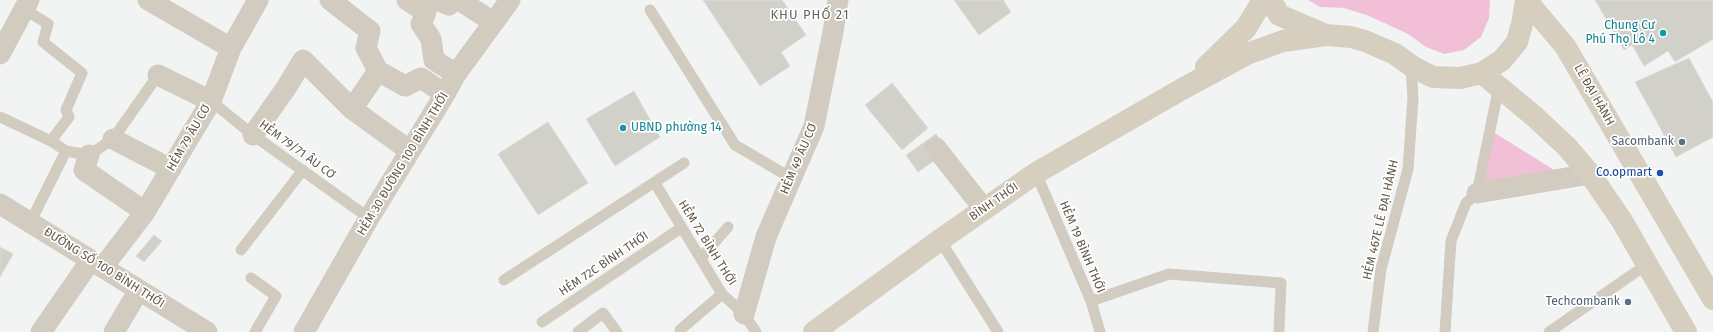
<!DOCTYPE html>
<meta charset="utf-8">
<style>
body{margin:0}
canvas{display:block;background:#f2f4f4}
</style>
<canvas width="1713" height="332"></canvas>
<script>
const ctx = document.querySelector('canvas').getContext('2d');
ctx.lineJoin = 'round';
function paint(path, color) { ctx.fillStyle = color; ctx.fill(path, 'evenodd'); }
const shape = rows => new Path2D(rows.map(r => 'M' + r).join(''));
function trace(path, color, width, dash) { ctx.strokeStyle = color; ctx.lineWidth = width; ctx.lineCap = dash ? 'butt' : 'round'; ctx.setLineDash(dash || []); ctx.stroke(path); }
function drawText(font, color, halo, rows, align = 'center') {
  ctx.font = font + ' "Fira Sans",sans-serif'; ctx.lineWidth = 3.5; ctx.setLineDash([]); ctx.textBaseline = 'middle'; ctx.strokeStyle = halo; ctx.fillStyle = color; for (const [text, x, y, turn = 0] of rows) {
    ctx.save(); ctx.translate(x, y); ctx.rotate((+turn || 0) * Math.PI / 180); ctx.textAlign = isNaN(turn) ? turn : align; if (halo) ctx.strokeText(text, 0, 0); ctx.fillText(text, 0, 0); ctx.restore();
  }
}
const green = shape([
 [1308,0,1490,0,1489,18,1481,37,1464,50,1444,54,1426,47,1408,34,1369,16,1344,8,1320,7],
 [1495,133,1562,175,1491,187,1482,181]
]);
const building = shape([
 [703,0,782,0,806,35,781,52,790,66,760,86,703,0],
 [954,0,1003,0,1011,12,979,35,954,0],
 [1595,0,1713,0,1713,39,1675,62,1668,51,1644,66,1632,45,1624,50,1595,0],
 [1689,58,1713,102,1713,137,1676,157,1635,82,1689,58],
 [892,83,928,128,902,150,865,105,892,83],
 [634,91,660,137,615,166,586,119,634,91],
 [548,122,588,183,538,215,498,154,548,122],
 [936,134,948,151,918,172,906,155,936,134],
 [154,235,162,241,144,262,136,256,154,235],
 [0,247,13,254,0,277,0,247]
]);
const lane = shape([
 [24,9,48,24,43,42,82,73,66,110,69,117,51,141,66,151,30,223],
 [650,10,735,145,791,178],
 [211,101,253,135,369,218],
 [0,117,51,141],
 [66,151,89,155,113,139,158,75],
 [1036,173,1091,301,1100,332],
 [655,183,722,294,744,314,756,332],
 [940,240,998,332],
 [241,250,303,170],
 [701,258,728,227],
 [251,278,276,296,255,332],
 [504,280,684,163],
 [1091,301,1169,274,1281,283,1279,332],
 [542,322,681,228],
 [680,330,722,294],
 [578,332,603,313,617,332],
 [1373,332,1381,269,1408,169,1413,98,1411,66],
 [1445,332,1451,241,1466,203,1477,193,1499,86],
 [1549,332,1646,265]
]);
const street = shape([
 [148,0,231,48],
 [330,0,370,31,366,48,378,71],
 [407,0,426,12,421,24,431,39,434,60,456,74],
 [437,0,449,5,454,0],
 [459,0,493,22],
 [0,54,29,0],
 [158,75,211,101],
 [253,135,286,88,303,60,352,109],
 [113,139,171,169],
 [936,148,984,209],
 [410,151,352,109,378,71,405,86,421,78,445,94],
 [89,155,84,170,145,212],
 [1477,193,1590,174],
 [0,204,207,332],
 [103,267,145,212,211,101,231,48,258,0],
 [744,314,766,237,814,126,833,32,838,0],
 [41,332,91,260],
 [114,332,139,290],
 [304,332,369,218,445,94,456,74,510,0]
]);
const secondary = shape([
 [1271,0,1279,15,1326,35,1351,37,1365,41,1395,54,1413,67,1433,77,1460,78,1482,73,1502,60,1517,42,1522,24,1526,0],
 [1526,0,1565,46,1713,299],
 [1206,67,1246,28,1263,0],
 [1482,73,1535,117,1567,147,1590,174,1622,221,1686,332],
 [814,332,940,240,1036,173,1184,88,1247,54,1283,41,1326,35]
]);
const markers = [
 [1663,33,4,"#0f9aa8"],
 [623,128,4,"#0f9aa8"],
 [1682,142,4,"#5c6f8a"],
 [1660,173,4,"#1a4fb4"],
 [1628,302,4,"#5c6f8a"]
];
const cultureNames = [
 ["Chung Cư",1655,26],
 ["Phú Thọ Lô 4",1655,40],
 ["UBND phường 14",631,128,"left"]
];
const streetNames = [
 ["LÊ ĐẠI HÀNH",1594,95,60],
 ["HẺM 79 ÂU CƠ",189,138,-60],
 ["HẺM 79/71 ÂU CƠ",297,150,36],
 ["HẺM 49 ÂU CƠ",799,159,-67],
 ["HẺM 30 ĐƯỜNG 100 BÌNH THỚI",403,164,-59],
 ["BÌNH THỚI",994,202,-35],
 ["HẺM 467E LÊ ĐẠI HÀNH",1381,220,-77],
 ["HẺM 72 BÌNH THỚI",707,243,58],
 ["HẺM 19 BÌNH THỚI",1082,247,67],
 ["HẺM 72C BÌNH THỚI",604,264,-34],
 ["ĐƯỜNG SỐ 100 BÌNH THỚI",104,268,32]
];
const serviceNames = [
 ["Sacombank",1674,142],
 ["Techcombank",1620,302]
];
const transitNames = [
 ["Co.opmart",1652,173]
];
const neighbourhoodNames = [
 ["KHU PHỐ 21",810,15]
];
paint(green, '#f2c0d6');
paint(building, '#d1d0c9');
trace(building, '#dddcd6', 1);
trace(lane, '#d2cbbf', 11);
trace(street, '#d2cbbf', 21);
trace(secondary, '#d6cfbf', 22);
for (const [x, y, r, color] of markers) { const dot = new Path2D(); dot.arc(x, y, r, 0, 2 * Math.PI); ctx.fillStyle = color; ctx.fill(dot); trace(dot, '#fff', 1.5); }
drawText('12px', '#0d838f', '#fff', cultureNames, 'right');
drawText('12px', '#615848', '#fff', streetNames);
drawText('12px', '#4e5e75', '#fff', serviceNames, 'right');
drawText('12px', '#164399', '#fff', transitNames, 'right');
ctx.letterSpacing = '1px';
drawText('13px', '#67655e', '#fff', neighbourhoodNames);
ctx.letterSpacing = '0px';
</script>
